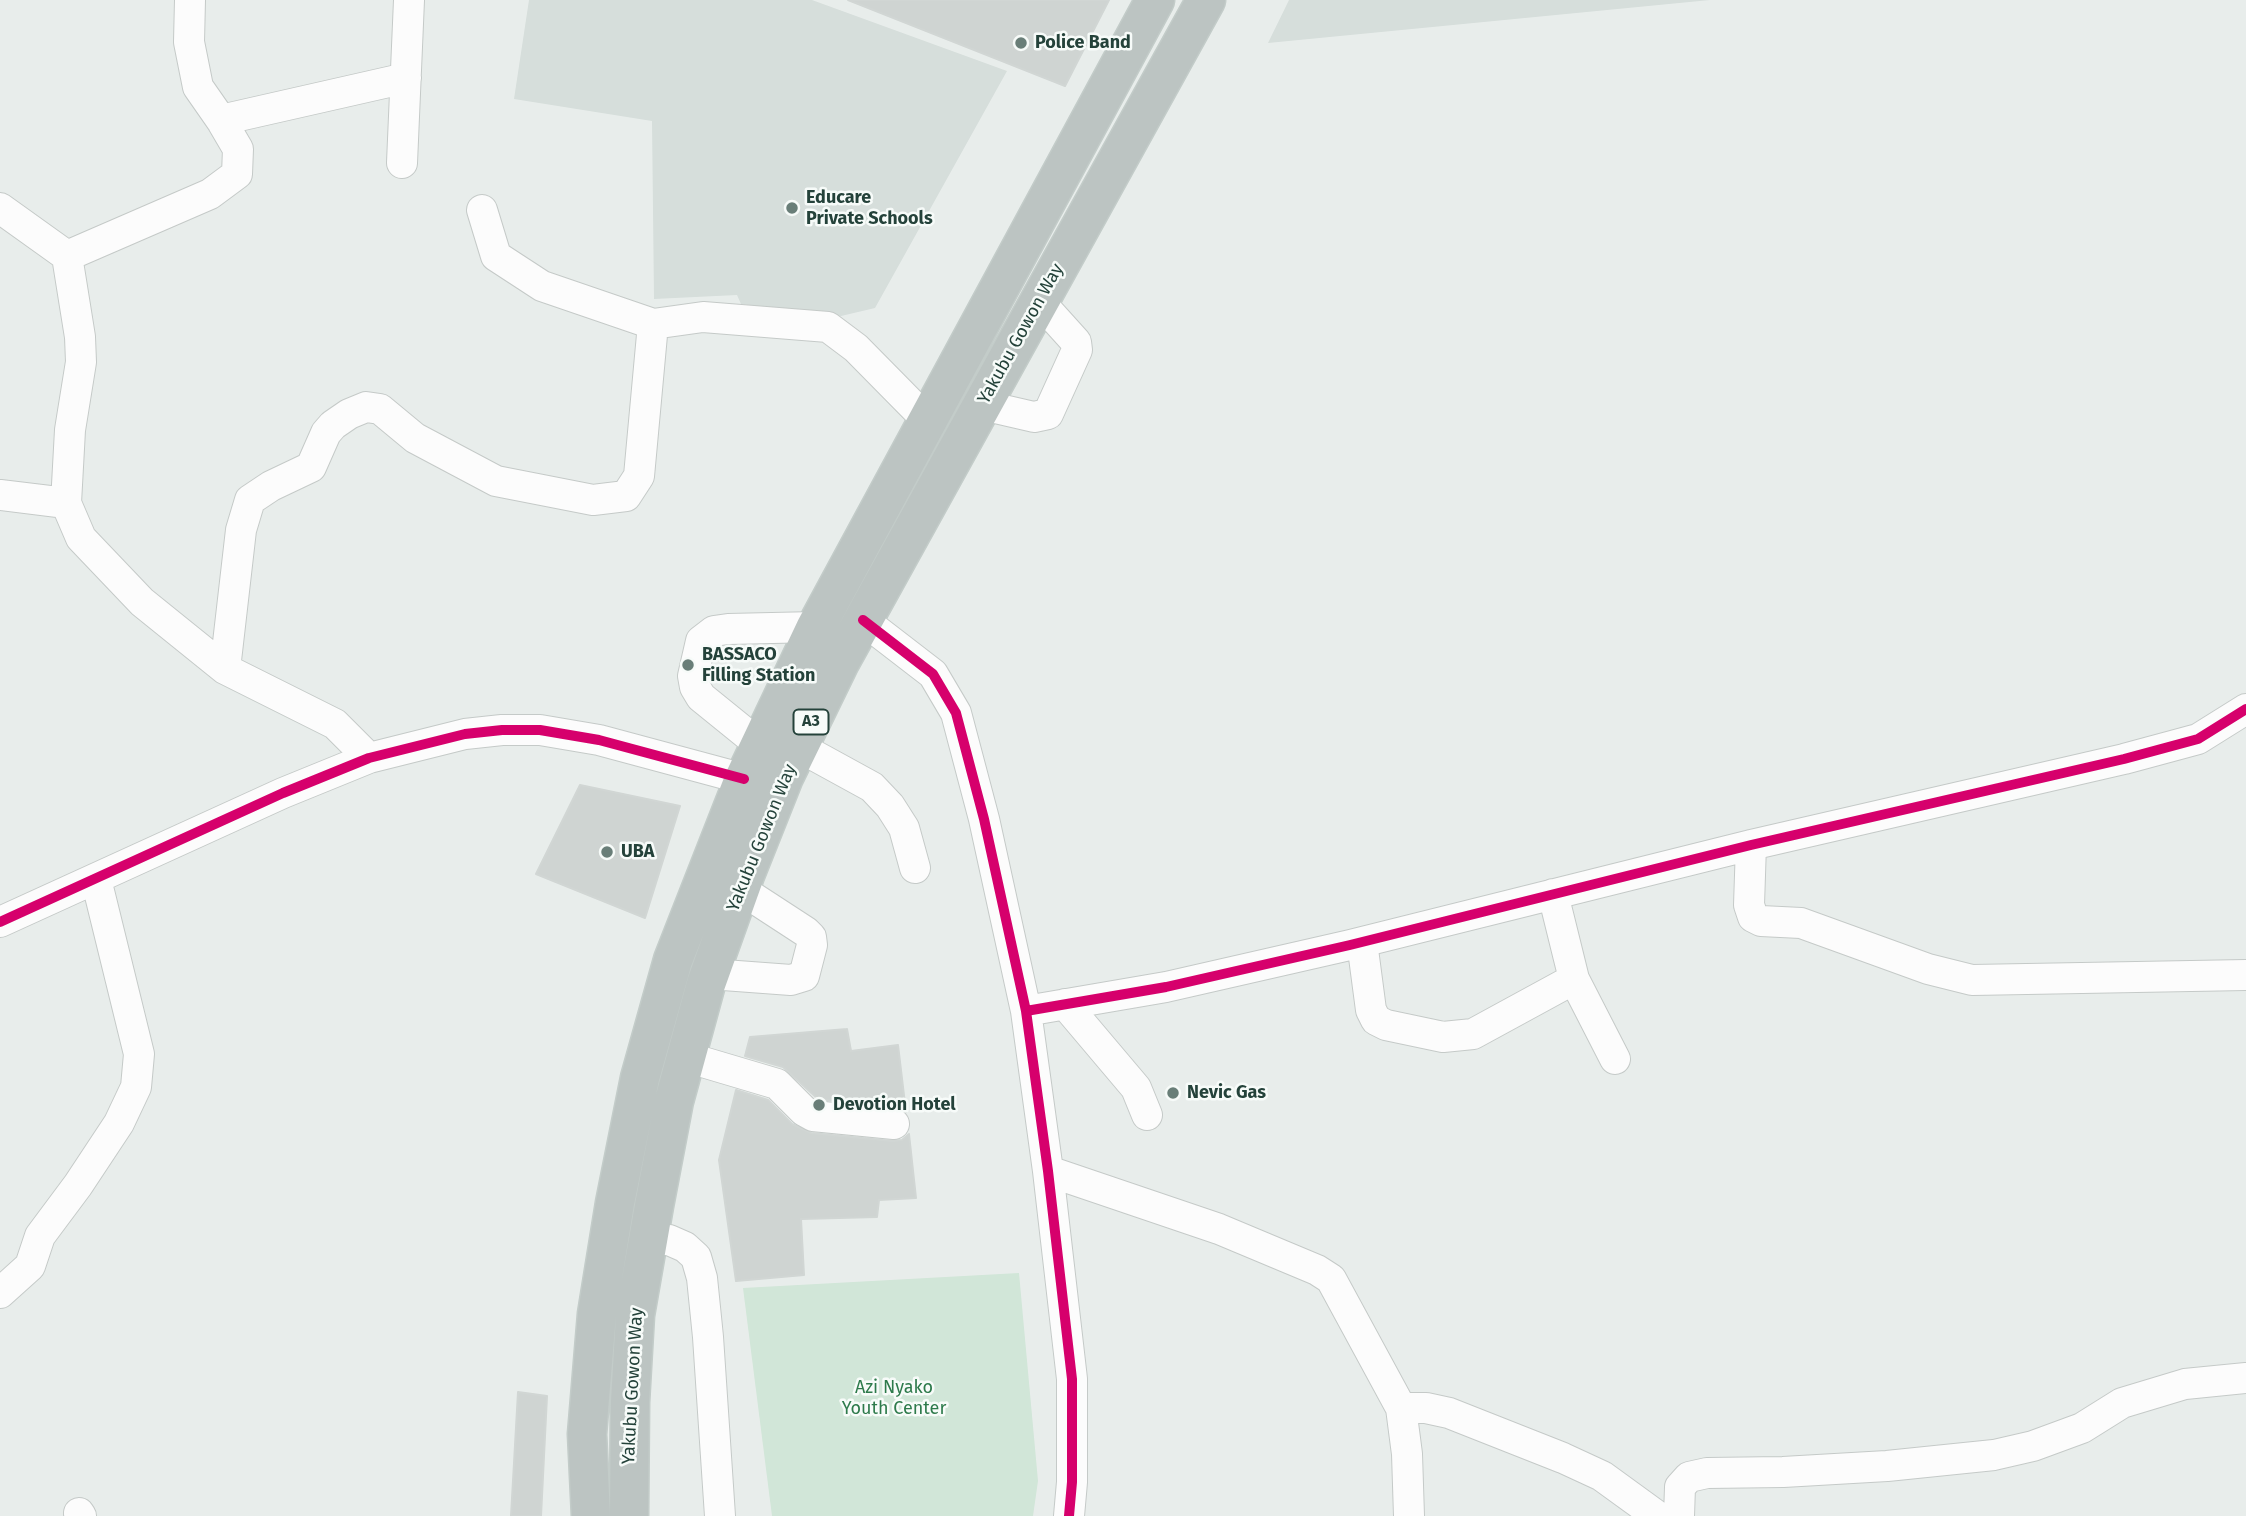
<!DOCTYPE html>
<style>
body{margin:0}
canvas{display:block;background:#e8edeb}
</style>
<canvas width="2246" height="1516"></canvas>
<script>
const ctx = document.querySelector('canvas').getContext('2d');
ctx.lineJoin = 'round';
function paint(path, color) { ctx.fillStyle = color; ctx.fill(path, 'evenodd'); }
const shape = rows => new Path2D(rows.map(r => 'M' + r).join(''));
function trace(path, color, width, dash) { ctx.strokeStyle = color; ctx.lineWidth = width; ctx.lineCap = dash ? 'butt' : 'round'; ctx.setLineDash(dash || []); ctx.stroke(path); }
function drawText(font, color, halo, rows, align = 'center') {
  ctx.font = font + ' "Fira Sans",sans-serif'; ctx.lineWidth = 5; ctx.setLineDash([]); ctx.textBaseline = 'middle'; ctx.strokeStyle = halo; ctx.fillStyle = color; for (const [text, x, y, turn = 0] of rows) {
    ctx.save(); ctx.translate(x, y); ctx.rotate((+turn || 0) * Math.PI / 180); ctx.textAlign = isNaN(turn) ? turn : align; if (halo) ctx.strokeText(text, 0, 0); ctx.fillText(text, 0, 0); ctx.restore();
  }
}
const built = shape([
 [529,0,812,0,1007,71,875,308,841,316,741,304,737,295,654,299,652,121,514,99],
 [1289,0,1710,0,1268,43]
]);
const green = shape([
 [1019,1273,1038,1481,1033,1516,772,1516,743,1288]
]);
const building = shape([
 [848,0,1109,0,1065,86,848,0],
 [580,785,680,806,645,918,536,874,580,785],
 [847,1029,851,1051,898,1045,906,1112,896,1107,818,1099,783,1067,745,1056,750,1037,847,1029],
 [736,1090,768,1100,792,1124,811,1133,892,1141,902,1140,909,1134,916,1198,879,1200,877,1217,801,1219,804,1275,736,1281,719,1160,736,1090],
 [518,1392,547,1396,541,1516,511,1516,518,1392]
]);
const minor = shape([
 [221,120,406,78],
 [402,163,409,0],
 [0,208,67,256,80,337,81,362,70,430,66,503,81,538,142,602,225,669,335,724,369,758],
 [482,210,496,256,542,286,653,324,703,317,828,327,856,348,928,421],
 [67,256,210,194,237,174,238,149,221,120,198,87,189,42,190,0],
 [982,405,1034,417,1048,414,1077,350,1076,342,1039,301],
 [0,495,66,503],
 [863,620,933,674,956,713,984,819,1026,1011,1048,1171,1072,1379,1072,1482,1069,1516],
 [225,669,241,530,250,500,271,486,311,467,326,433,333,425,349,414,366,407,380,409,415,438,496,481,593,500,626,496,639,476,653,324],
 [759,744,701,697,695,687,693,676,701,641,714,631,728,629,816,627],
 [799,747,872,787,890,806,904,828,915,868],
 [1751,845,1749,905,1753,917,1761,921,1801,923,1928,969,1972,980,2246,975],
 [1553,894,1574,979,1615,1059],
 [0,922,283,793,369,758,465,734,502,730,540,730,599,740,744,779],
 [1362,942,1371,1010,1376,1020,1386,1025,1443,1037,1473,1034,1574,979],
 [710,974,791,980,804,976,812,945,811,937,806,932,740,889],
 [1065,1004,1136,1088,1147,1115],
 [1026,1011,1166,987,1350,945,1751,845,2124,759,2198,739,2246,709],
 [686,1057,777,1084,804,1111,813,1116,894,1124],
 [1048,1171,1219,1229,1317,1270,1331,1279,1401,1408,1407,1454,1409,1516],
 [648,1240,669,1240,685,1247,696,1257,702,1278,708,1337,720,1516],
 [0,1293,30,1266,40,1236,78,1185,119,1123,136,1087,139,1054,96,879],
 [1401,1408,1426,1408,1449,1413,1563,1458,1602,1476,1657,1516],
 [79,1513,81,1516],
 [1679,1516,1680,1487,1689,1477,1707,1473,1783,1472,1887,1466,1994,1455,2033,1446,2082,1428,2122,1403,2185,1384,2246,1378]
]);
const highway = shape([
 [591,1516,587,1434,597,1314,615,1203,640,1078,673,960,744,779,816,627,1155,0],
 [629,1516,630,1402,635,1315,654,1206,674,1101,706,984,745,875,784,777,840,662,1206,0]
]);
const cycleway = shape([
 [863,620,933,674,956,713,984,819,1026,1011,1048,1171,1072,1379,1072,1482,1069,1516],
 [0,922,283,793,369,758,465,734,502,730,540,730,599,740,744,779],
 [1026,1011,1166,987,1350,945,1751,845,2124,759,2198,739,2246,709]
]);
const markers = [
 [1021,43,7,"#697e78"],
 [792,208,7,"#697e78"],
 [688,665,7,"#697e78"],
 [607,852,7,"#697e78"],
 [1173,1093,7,"#697e78"],
 [819,1105,7,"#697e78"]
];
const shields = [
 [811,722,35]
];
const shieldNames = [
 ["A3",811,722]
];
const poiNames = [
 ["Police Band",1035,43],
 ["Educare",806,198],
 ["Private Schools",806,219],
 ["BASSACO",702,655],
 ["Filling Station",702,676],
 ["UBA",621,852],
 ["Nevic Gas",1187,1093],
 ["Devotion Hotel",833,1105]
];
const streetNames = [
 ["Yakubu Gowon Way",1021,334,-61],
 ["Yakubu Gowon Way",762,838,-68],
 ["Yakubu Gowon Way",633,1386,-87]
];
const parkNames = [
 ["Azi Nyako",894,1388],
 ["Youth Center",894,1409]
];
paint(built, '#d6dedb');
paint(green, '#d1e6d8');
paint(building, '#cfd4d2');
trace(building, '#d1d6d4', 2);
trace(minor, '#c5cac8', 32);
trace(highway, '#c3ccc9', 41);
trace(minor, '#fcfcfc', 30);
trace(highway, '#bcc4c2', 38);
trace(cycleway, '#d6006c', 10);
for (const [x, y, r, color] of markers) { const dot = new Path2D(); dot.arc(x, y, r, 0, 2 * Math.PI); ctx.fillStyle = color; ctx.fill(dot); trace(dot, '#f7fbf9', 2.5); }
for (const [x, y, w] of shields) { const box = new Path2D(); box.roundRect(x - w / 2, y - 12.5, w, 25, 5); ctx.fillStyle = '#f7fbf9'; ctx.fill(box); trace(box, '#24423a', 2); }
drawText('bold 16px', '#24423a', null, shieldNames);
drawText('bold 18px', '#24423a', '#f7fbf9', poiNames, 'left');
drawText('18px', '#24423a', '#f7fbf9', streetNames);
drawText('18px', '#2d7a4b', '#f7fbf9', parkNames);
</script>
